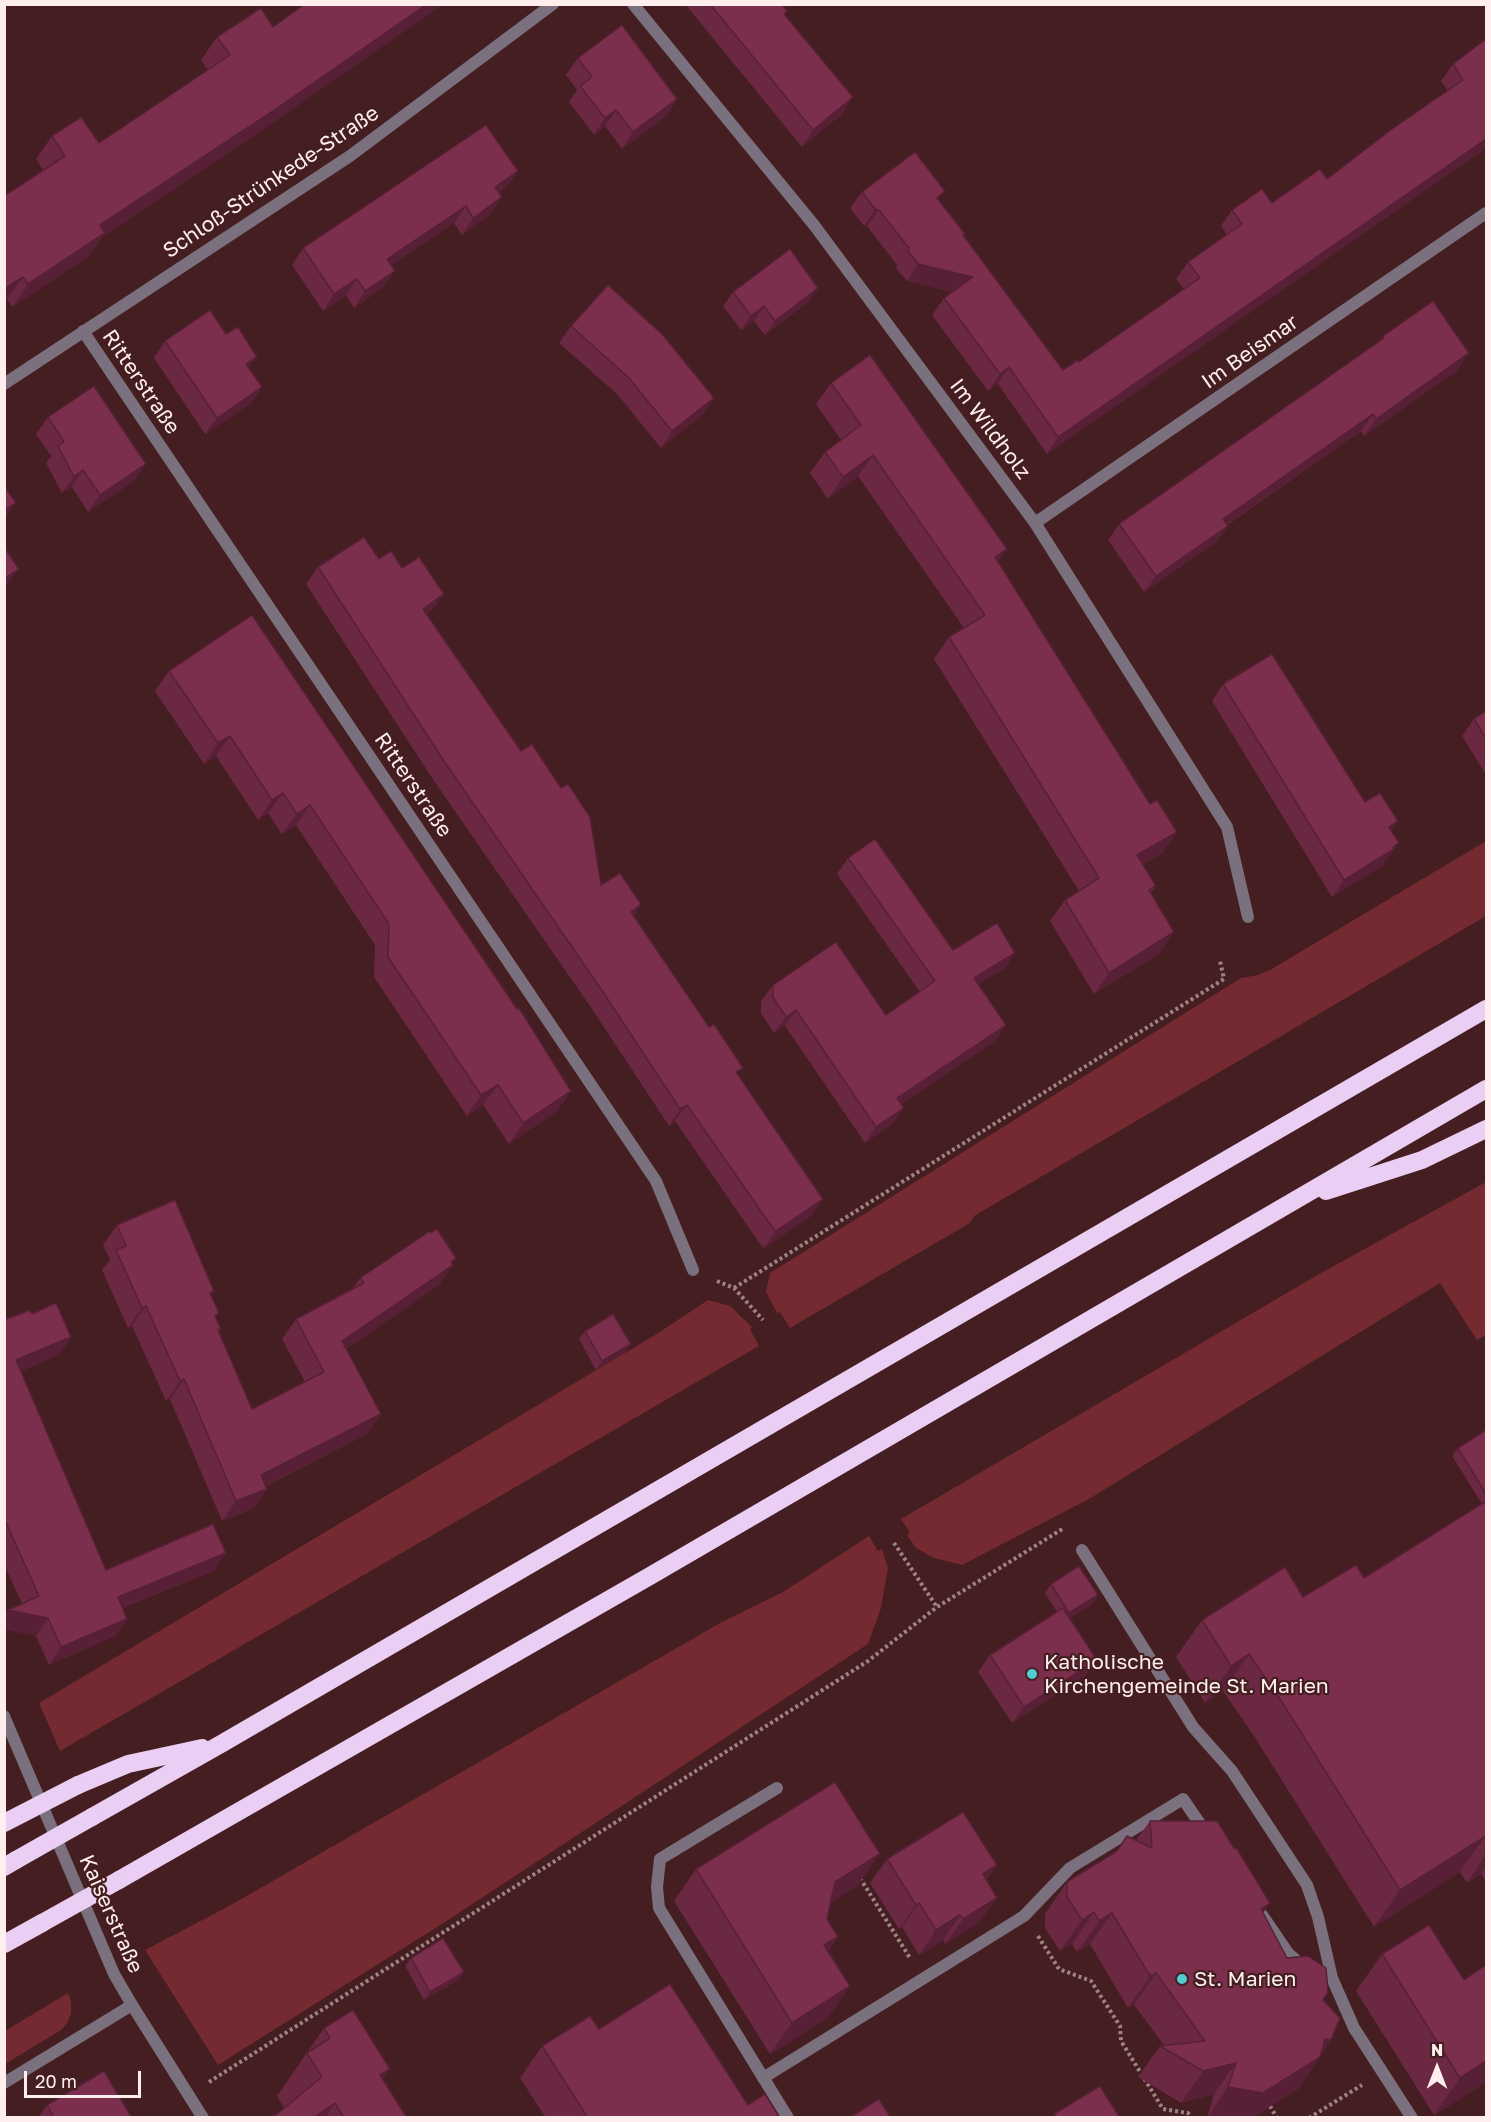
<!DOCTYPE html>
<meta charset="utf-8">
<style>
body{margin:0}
#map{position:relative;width:1491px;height:2122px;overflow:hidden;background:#441e20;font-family:"Golos Text",sans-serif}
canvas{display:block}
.frame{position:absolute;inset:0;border:6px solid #feeeed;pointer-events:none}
.north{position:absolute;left:1407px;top:2038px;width:60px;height:60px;-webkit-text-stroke:4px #441e20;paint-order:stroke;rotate:0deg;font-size:16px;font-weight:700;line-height:24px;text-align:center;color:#feeeed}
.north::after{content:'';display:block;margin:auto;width:21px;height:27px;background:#feeeed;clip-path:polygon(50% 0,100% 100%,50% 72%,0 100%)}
.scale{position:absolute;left:24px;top:2071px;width:117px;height:27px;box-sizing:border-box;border:3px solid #feeeed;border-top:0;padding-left:8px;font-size:18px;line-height:21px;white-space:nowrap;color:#feeeed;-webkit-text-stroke:4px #441e20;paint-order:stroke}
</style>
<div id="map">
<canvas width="1491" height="2122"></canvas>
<div class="frame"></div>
<div class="north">N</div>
<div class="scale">20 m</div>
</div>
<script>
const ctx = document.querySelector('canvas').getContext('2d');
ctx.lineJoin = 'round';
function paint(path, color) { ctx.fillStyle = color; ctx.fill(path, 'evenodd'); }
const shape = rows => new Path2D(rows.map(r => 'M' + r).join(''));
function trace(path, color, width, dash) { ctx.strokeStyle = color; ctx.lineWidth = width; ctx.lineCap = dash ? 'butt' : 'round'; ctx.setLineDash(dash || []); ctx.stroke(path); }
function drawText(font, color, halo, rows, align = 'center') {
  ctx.font = font + ' "Golos Text",sans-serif'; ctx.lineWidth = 4.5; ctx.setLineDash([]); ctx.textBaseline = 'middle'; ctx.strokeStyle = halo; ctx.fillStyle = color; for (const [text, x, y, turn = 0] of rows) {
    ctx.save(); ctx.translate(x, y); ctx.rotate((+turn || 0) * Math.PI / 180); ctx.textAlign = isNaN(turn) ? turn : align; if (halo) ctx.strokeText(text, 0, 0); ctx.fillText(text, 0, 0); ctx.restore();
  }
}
const green = shape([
 [1486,841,1486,916,974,1216,970,1223,790,1328,780,1312,777,1313,766,1292,770,1273,1241,978,1258,975,1270,970],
 [1486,1182,1486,1335,1477,1340,1440,1283,1089,1499,962,1565,934,1558,916,1548,907,1535,910,1533,901,1519,1321,1273],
 [708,1300,730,1306,752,1327,750,1329,759,1346,60,1751,39,1703,655,1335],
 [869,1536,878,1551,882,1549,888,1568,881,1608,868,1644,445,1922,218,2065,145,1950,231,1905,720,1623,783,1592],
 [68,1993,71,2002,71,2013,68,2022,61,2030,5,2064,5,2031]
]);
const path = shape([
 [717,1281,734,1288,763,1320],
 [734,1288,1224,979,1220,961],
 [894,1543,937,1607],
 [860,1878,910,1958],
 [1038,1936,1059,1969,1091,1981,1120,2026,1121,2041,1163,2109,1188,2113,1191,2118],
 [209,2082,868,1661,937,1607,1064,1528],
 [1270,2106,1277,2118],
 [1309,2118,1362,2085]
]);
const lane = shape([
 [1082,1550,1193,1727,1232,1771,1307,1885,1318,1917,1332,1978,1354,2028,1412,2118],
 [777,1788,660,1859,657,1887,659,1908,788,2118],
 [1262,1915,1288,1953,1305,1968,1332,1978],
 [763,2078,1024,1916,1070,1868,1183,1799,1207,1834]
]);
const street = shape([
 [633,4,814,225,1035,523,1227,827,1248,917],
 [83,331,656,1181,693,1270],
 [4,384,350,156,553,4],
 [1035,523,1486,213],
 [4,1716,114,1974,132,2005,203,2118],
 [4,2083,132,2005]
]);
const highway = shape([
 [1326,1191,1422,1160,1486,1129],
 [78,1785,128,1764,202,1748],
 [92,1817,221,1744,1486,1009],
 [4,1867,16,1860],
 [119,1880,650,1576,1486,1089],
 [4,1944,42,1923]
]);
const highwayBridge = shape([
 [4,1823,78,1785],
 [16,1860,92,1817],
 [42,1923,119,1880]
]);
const wall = shape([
 [685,4,782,4,787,11,785,15,842,114,802,147],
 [261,8,257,134,103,236,89,256,12,307,7,299,4,301,4,196,43,170,36,159,52,136,99,143,208,70,201,60,217,37],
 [1486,39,1486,148,1047,454,998,384,988,391,932,315,944,298,953,292,907,281,896,268,897,265,867,226,864,226,850,208,862,192,939,200,965,234,964,236,1063,370,1079,362,1184,289,1176,279,1188,262,1227,235,1221,226,1232,210,1272,203,1327,179,1448,91,1441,81,1453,64],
 [578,58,677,99,666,116,622,149,605,126,594,135,569,102,577,90,566,75],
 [518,171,506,187,499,193,490,214,462,235,454,223,391,265,383,287,354,308,346,295,323,311,292,265,303,248],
 [818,288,808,302,765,335,754,321,741,330,723,306,733,292],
 [571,326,714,398,702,415,661,448,617,394,559,343],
 [1383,336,1458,370,1364,436,1361,431,1227,525,1228,526,1216,542,1144,592,1108,540,1119,524,1379,342],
 [165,341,249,368,262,387,250,404,205,434,154,358],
 [831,383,998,562,1150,804,1177,832,1162,853,1143,864,1156,886,1151,893,1159,954,1094,994,1050,921,1065,900,1079,891,934,659,949,637,964,628,858,476,828,499,810,473,825,452,841,440,816,404],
 [48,417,134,481,88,512,72,487,62,493,46,463,51,456,36,434],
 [379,559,432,610,427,614,601,885,641,904,634,915,738,1075,823,1199,811,1216,764,1248,760,1244,675,1121,669,1126,592,1009,432,778,306,584,318,567],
 [252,615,571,1091,557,1111,509,1144,483,1105,467,1116,374,977,375,945,296,825,282,834,268,813,258,820,216,756,204,764,155,691,169,671],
 [1223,684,1365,802,1398,821,1391,830,1399,843,1382,866,1332,897,1212,701],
 [1486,711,1486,775,1462,736,1474,719],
 [848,858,953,950,1015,953,1004,969,978,984,1006,1025,995,1041,901,1104,904,1108,892,1124,865,1143,785,1026,774,1033,761,1013,761,1001,773,985,886,1015,920,992,837,874],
 [117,1225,211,1295,216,1318,221,1329,219,1332,252,1409,305,1382,282,1339,296,1319,353,1288,360,1278,452,1264,439,1285,346,1349,367,1434,266,1486,267,1489,253,1509,222,1521,170,1399,166,1401,132,1326,128,1328,102,1270,110,1260,103,1245],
 [32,1314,71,1337,59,1355,21,1371,106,1570,214,1571,122,1608,127,1619,115,1636,49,1665,36,1636,4,1629,4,1614,22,1604,4,1564,4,1320],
 [585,1331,625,1352,596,1370,579,1339],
 [1486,1430,1486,1882,1481,1874,1467,1883,1460,1872,1374,1927,1254,1736,1223,1691,1205,1703,1176,1657,1202,1620,1303,1597,1364,1578,1482,1504,1452,1456,1458,1448],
 [1051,1584,1098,1595,1092,1604,1070,1618,1097,1660,1085,1676,1012,1723,978,1672,990,1655,1057,1612,1045,1593],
 [1150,1821,1263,1913,1287,1958,1323,2000,1331,2040,1298,2089,1252,2118,1207,2118,1214,2094,1181,2103,1138,2077,1160,2046,1164,2045,1134,2005,1128,2008,1090,1944,1077,1952,1072,1944,1060,1951,1045,1928,1045,1914,1067,1882,1115,1853,1127,1836,1136,1840],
 [887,1859,997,1865,986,1880,980,1922,945,1944,943,1940,919,1955,902,1927,899,1929,870,1883],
 [696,1869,858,1885,831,1902,827,1919,838,1937,828,1951,828,2018,770,2054,674,1901],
 [1382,1954,1464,1980,1486,1965,1486,2082,1434,2115,1356,1991],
 [411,1958,464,1972,458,1980,424,2000,405,1966],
 [324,2028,383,2079,407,2118,272,2118,284,2108,277,2096],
 [599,2029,748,2105,780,2118,546,2118,520,2078,542,2046],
 [47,2105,132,2118,38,2118]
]);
const shadedWall = shape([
 [427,4,444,4,257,134,103,236,89,256,12,307,28,284,100,225],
 [853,97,842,114,802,147,813,130],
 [677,99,666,116,622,149,633,132],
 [616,110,605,126,594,135,605,118],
 [1486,139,1486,148,1047,454,1058,437],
 [518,171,506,187,483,204,495,187],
 [502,197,490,214,462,235,473,218],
 [466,206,454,223,376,276,387,259],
 [875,209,879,210,867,226,864,226],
 [918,264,973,277,961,294,907,281],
 [395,271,383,287,354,308,365,291],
 [23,277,7,299,4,301,4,289],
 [357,279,346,295,323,311,334,294],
 [818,288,808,302,765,335,775,321],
 [764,306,754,321,741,330,751,316],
 [1469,353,1458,370,1364,436,1376,419],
 [257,357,245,373,246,364],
 [1009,367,998,384,988,391,1000,374],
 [262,387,250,404,205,434,217,418],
 [714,398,702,415,661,448,672,431],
 [1373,414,1361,431,1211,535,1223,519],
 [873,455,858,476,828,499,843,477],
 [146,464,134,481,88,512,100,495],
 [83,470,72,487,62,493,74,477],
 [16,503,4,519,4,510],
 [1228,526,1216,542,1144,592,1156,576],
 [1007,549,992,570,995,557],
 [19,569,4,589,4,579],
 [444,594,432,610,411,625,423,609],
 [230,736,216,756,204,764,218,743],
 [283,793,268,813,258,820,272,800],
 [310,805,296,825,282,834,297,814],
 [1398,821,1386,837,1389,827],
 [1177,832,1162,853,1123,876,1137,855],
 [1399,843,1382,866,1332,897,1344,880],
 [641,904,630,921,631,912],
 [1174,932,1159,954,1094,994,1109,973],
 [1015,953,1004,969,963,994,974,978],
 [796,1010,785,1026,774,1033,786,1017],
 [1006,1025,995,1041,886,1115,897,1098],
 [498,1085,483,1105,467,1116,481,1095],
 [571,1091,557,1111,509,1144,523,1123],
 [687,1105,675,1121,669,1126,680,1109],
 [904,1108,892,1124,865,1143,876,1127],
 [823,1199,811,1216,764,1248,776,1231],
 [456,1258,450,1267,453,1265,439,1285,328,1361,342,1341],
 [146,1306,132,1326,128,1328,142,1308],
 [71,1337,59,1355,4,1378,16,1360],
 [631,1344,625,1352,596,1370,602,1361],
 [184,1379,170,1399,166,1401,180,1381],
 [381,1414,367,1434,247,1495,261,1475],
 [267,1489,253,1509,222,1521,236,1501],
 [226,1553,214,1571,105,1614,118,1597],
 [1098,1595,1092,1604,1063,1622,1069,1613],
 [8,1610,48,1618,36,1636,4,1629,4,1614],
 [127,1619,115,1636,49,1665,61,1647],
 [1249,1654,1223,1691,1205,1703,1231,1666],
 [1097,1660,1085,1676,1012,1723,1024,1707],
 [1486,1835,1460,1872,1374,1927,1400,1890],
 [880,1854,858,1885,813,1913,835,1882],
 [1486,1854,1486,1866,1481,1874,1467,1883],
 [997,1865,980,1890,983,1874],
 [997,1898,980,1922,945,1944,963,1919],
 [919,1903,902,1927,899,1929,916,1905],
 [1270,1903,1248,1935,1261,1909],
 [1094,1912,1072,1944,1060,1951,1082,1920],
 [1112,1913,1090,1944,1077,1952,1099,1921],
 [960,1915,943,1940,919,1955,936,1930],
 [838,1937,816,1968,824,1945],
 [464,1972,458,1980,424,2000,430,1992],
 [1156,1973,1134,2005,1128,2008,1150,1976],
 [850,1986,828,2018,770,2054,792,2023],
 [1325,2039,1331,2040,1317,2059,1320,2057,1298,2089,1252,2118,1207,2118,1228,2087],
 [1486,2061,1486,2082,1434,2115,1460,2078],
 [1236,2063,1214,2094,1181,2103,1203,2071],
 [390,2069,360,2112,380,2075],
 [335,2103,325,2118,313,2118]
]);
const building = shape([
 [305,4,427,4,273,111,100,225,105,233,28,284,23,277,4,289,4,196,65,156,52,136,81,117,99,143,230,55,217,37,261,8,273,27,305,4],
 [710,4,782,4,787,11,784,14,853,97,813,130,710,4],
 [622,25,677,99,633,132,616,110,605,118,580,86,592,77,578,58,622,25],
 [1486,39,1486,139,1058,437,1009,367,1000,374,944,298,973,277,918,264,908,251,909,248,879,210,875,209,862,192,915,152,945,191,937,198,965,234,963,235,1063,370,1078,360,1079,362,1200,278,1188,262,1242,224,1232,210,1262,189,1272,203,1320,169,1327,179,1392,129,1463,80,1453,64,1486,39],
 [486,125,518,171,495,187,502,197,473,218,466,206,387,259,395,271,365,291,357,279,334,294,303,248,486,125],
 [790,249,818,288,775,321,764,306,751,316,733,292,790,249],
 [608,285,663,335,714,398,672,431,628,377,571,326,608,285],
 [1433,301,1469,353,1376,419,1373,414,1223,519,1228,526,1156,576,1119,524,1384,338,1383,336,1433,301],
 [210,310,226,334,238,327,257,357,246,364,262,387,217,418,165,341,210,310],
 [870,355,1007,549,995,557,1150,804,1157,800,1177,832,1137,855,1156,886,1149,890,1174,932,1109,973,1065,900,1099,878,949,637,985,615,873,455,843,477,825,452,861,425,831,383,870,355],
 [94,386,146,464,100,495,83,470,74,477,58,446,64,442,48,417,94,386],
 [4,486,16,503,4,510,4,486],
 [364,537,379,559,391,551,402,568,419,557,444,594,423,609,521,751,532,744,561,788,568,784,590,817,601,885,620,873,641,904,631,912,709,1027,714,1024,743,1068,736,1072,823,1199,776,1231,772,1227,687,1105,680,1109,603,992,444,761,318,567,364,537],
 [4,547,19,569,4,579,4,547],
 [252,615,517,1009,519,1008,571,1091,523,1123,498,1085,481,1095,388,957,389,924,310,805,297,814,283,793,272,800,230,736,218,743,169,671,252,615],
 [1272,654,1365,802,1380,793,1398,821,1389,827,1399,843,1393,847,1394,849,1344,880,1223,684,1272,654],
 [1486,711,1486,739,1474,719,1486,711],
 [875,839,953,950,997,923,1015,953,974,978,1006,1025,897,1098,904,1108,876,1127,796,1010,786,1017,773,997,773,985,836,942,886,1015,935,981,848,858,875,839],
 [175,1200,214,1291,210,1293,219,1313,215,1316,221,1329,218,1330,252,1409,324,1372,296,1319,364,1283,360,1278,430,1231,431,1233,437,1229,456,1258,451,1262,453,1265,342,1341,381,1414,261,1475,267,1489,236,1501,184,1379,180,1381,146,1306,142,1308,116,1250,126,1246,117,1225,175,1200],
 [56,1303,71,1337,16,1360,106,1570,213,1524,226,1553,118,1597,127,1619,61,1647,48,1618,8,1610,39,1596,4,1518,4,1320,30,1310,32,1314,56,1303],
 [613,1314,631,1344,602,1361,585,1331,613,1314],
 [1486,1430,1486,1494,1458,1448,1486,1430],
 [1486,1501,1486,1836,1400,1890,1280,1699,1249,1654,1231,1666,1202,1620,1285,1567,1303,1597,1356,1565,1364,1578,1486,1501],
 [1079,1566,1098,1595,1069,1613,1051,1584,1079,1566],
 [1063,1608,1097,1660,1024,1707,990,1655,1063,1608],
 [835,1782,880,1854,835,1882,827,1919,838,1937,824,1945,850,1986,792,2023,696,1869,835,1782],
 [963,1812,997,1865,983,1874,997,1898,963,1919,960,1915,936,1930,919,1903,916,1905,887,1859,963,1812],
 [1150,1821,1217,1821,1234,1848,1237,1849,1270,1903,1261,1909,1287,1958,1308,1956,1326,1968,1328,1992,1323,2000,1340,2018,1331,2040,1325,2039,1320,2057,1263,2093,1228,2087,1236,2063,1203,2071,1160,2046,1205,2041,1156,1973,1150,1976,1112,1913,1099,1921,1094,1912,1082,1920,1067,1897,1067,1882,1117,1851,1127,1836,1152,1848,1150,1821],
 [1429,1925,1464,1980,1486,1965,1486,2061,1460,2078,1382,1954,1429,1925],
 [443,1938,464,1972,430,1992,411,1958,443,1938],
 [670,1984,748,2105,765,2094,780,2118,588,2118,542,2046,590,2016,599,2029,670,1984],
 [353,2010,390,2069,380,2075,407,2118,344,2118,335,2103,313,2118,272,2118,322,2077,307,2053,330,2038,324,2028,353,2010],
 [104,2071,132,2118,54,2118,47,2105,104,2071],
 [1100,2086,1120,2118,1056,2118,1054,2114,1100,2086],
 [879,2099,891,2118,849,2118,879,2099]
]);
const markers = [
 [1032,1674,6,"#52ccd0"],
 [1182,1979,6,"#52ccd0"]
];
const streetNames = [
 ["Schloß-Strünkede-Straße",271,182,-34],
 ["Im Beismar",1250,352,-35],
 ["Ritterstraße",141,382,56],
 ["Im Wildholz",990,429,53],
 ["Ritterstraße",413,785,56],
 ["Kaiserstraße",111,1914,66]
];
const poiNames = [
 ["Katholische",1044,1662],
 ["Kirchengemeinde St. Marien",1044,1686],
 ["St. Marien",1194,1979]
];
paint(green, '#742a30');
trace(path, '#9f8484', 4, [3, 3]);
trace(lane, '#7b707e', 12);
trace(street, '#7b707e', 12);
trace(highway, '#eacef3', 18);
trace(highwayBridge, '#eacef3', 18);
paint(wall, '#6b2842');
paint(shadedWall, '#572036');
paint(building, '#7c2e4d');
trace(building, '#572036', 1.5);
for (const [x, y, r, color] of markers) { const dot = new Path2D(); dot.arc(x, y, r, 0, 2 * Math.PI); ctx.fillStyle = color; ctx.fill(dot); trace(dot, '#441e20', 2); }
drawText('21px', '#feeeed', '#441e20', streetNames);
drawText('21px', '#feeeed', '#441e20', poiNames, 'left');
</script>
